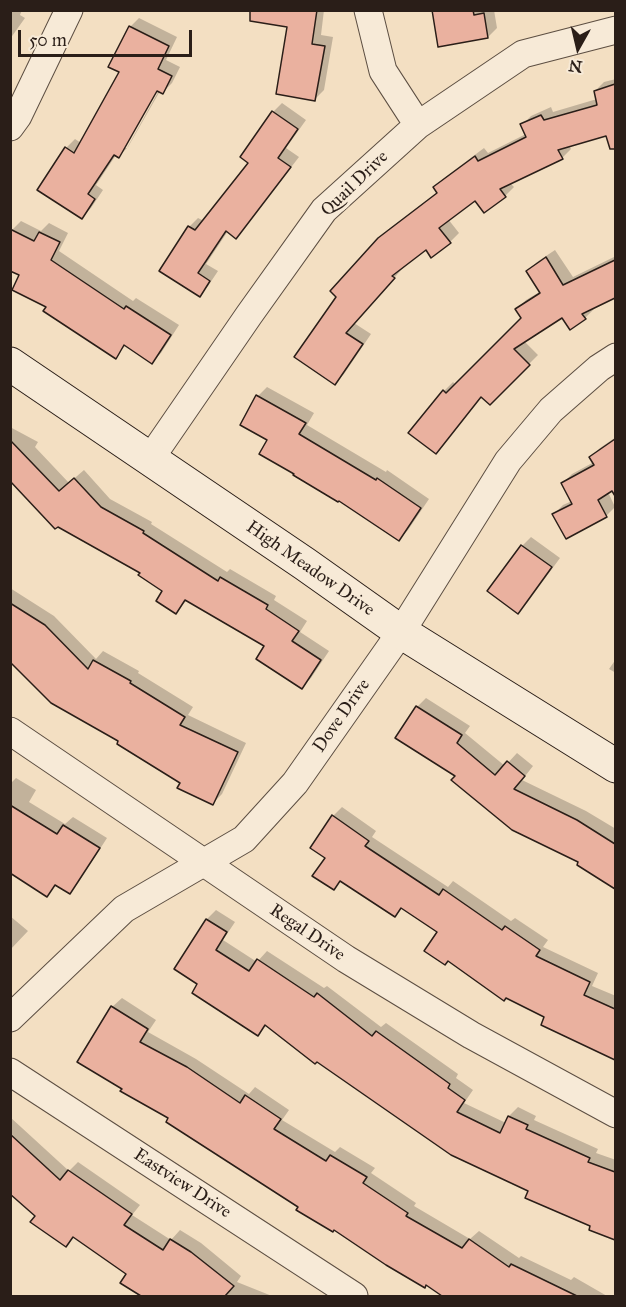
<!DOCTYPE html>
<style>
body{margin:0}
#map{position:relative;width:626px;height:1307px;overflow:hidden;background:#f3dfc2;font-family:"IM FELL Great Primer",serif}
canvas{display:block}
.frame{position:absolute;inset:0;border:12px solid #2a1e18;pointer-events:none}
.north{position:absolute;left:548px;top:18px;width:60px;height:60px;-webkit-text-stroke:4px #f7ead7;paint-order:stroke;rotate:188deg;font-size:16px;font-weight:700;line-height:24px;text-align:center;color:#2a1e18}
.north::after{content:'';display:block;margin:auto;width:21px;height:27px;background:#2a1e18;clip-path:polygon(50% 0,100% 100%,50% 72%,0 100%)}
.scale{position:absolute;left:18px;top:30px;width:174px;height:27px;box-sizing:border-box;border:3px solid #2a1e18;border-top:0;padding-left:8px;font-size:18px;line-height:21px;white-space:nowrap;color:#2a1e18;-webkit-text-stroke:4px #f7ead7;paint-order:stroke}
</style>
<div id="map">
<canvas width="626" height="1307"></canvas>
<div class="frame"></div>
<div class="north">N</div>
<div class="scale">50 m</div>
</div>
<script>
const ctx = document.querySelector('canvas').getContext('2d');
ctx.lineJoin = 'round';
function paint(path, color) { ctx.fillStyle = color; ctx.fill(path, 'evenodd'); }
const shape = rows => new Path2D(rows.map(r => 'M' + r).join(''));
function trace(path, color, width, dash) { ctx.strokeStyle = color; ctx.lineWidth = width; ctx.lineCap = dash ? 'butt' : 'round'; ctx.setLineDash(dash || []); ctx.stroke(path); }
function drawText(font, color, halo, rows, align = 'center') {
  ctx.font = font + ' "IM FELL Great Primer",serif'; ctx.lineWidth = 6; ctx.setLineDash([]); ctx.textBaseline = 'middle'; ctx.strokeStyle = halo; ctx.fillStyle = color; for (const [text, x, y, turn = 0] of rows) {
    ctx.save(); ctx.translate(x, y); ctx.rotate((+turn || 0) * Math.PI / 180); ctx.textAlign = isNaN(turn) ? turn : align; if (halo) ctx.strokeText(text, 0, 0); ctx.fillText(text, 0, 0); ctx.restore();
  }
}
const shadow = shape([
 [10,10,22,10,20,15,25,18,10,39],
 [269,10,324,10,321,35,333,37,324,90,315,99,289,26],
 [434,10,494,10,497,28,488,37],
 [139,18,177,37,166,60,180,67,172,83,163,92,160,91,128,147,119,156,116,155,96,185,103,190,91,208,82,217,66,148,75,139,81,143,121,72,130,27],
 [159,84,162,85,127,148,123,148],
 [616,79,616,132,569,145,571,149,562,158,510,183,514,187,505,196,475,199,448,219,459,233,450,242,426,248,402,267,403,268,354,323,371,334,344,374,335,383,296,357,379,239,389,229,438,192,435,187,444,178,484,148,488,153,526,134,522,125,531,116,551,107,553,112,597,99,595,91,604,82],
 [282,103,306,120,286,148,299,157,244,228,228,231,206,264,218,271,208,286,199,295,161,271,189,227,198,218,204,221,250,162,273,112],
 [21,221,41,231,49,223,68,233,59,251,133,301,136,298,179,325,161,353,152,362,126,345,115,357,48,306,21,275,12,230],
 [555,250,573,277,616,256,616,296,593,307,594,309,585,318,563,316,524,341,538,355,490,403,482,396,444,443,411,432,444,391,453,382,456,385,523,318,517,309,526,300,541,291,528,271,537,262],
 [267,387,314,413,307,425,386,472,387,470,429,499,408,530,399,539,269,439,258,396],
 [10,427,38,442,35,447,69,483,84,470,110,499,152,522,151,524,227,572,230,569,276,596,274,600,307,621,300,632,329,651,311,678,302,687,266,645,187,600,176,612,164,591,142,572,14,483,10,487],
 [616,437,616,487,608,492,615,507,606,516,567,537,554,514,563,505,572,501,562,484,572,474,594,462,591,457,600,448],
 [531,537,560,558,527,603,518,612,522,546],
 [10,588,54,616,96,659,103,651,139,671,138,673,193,707,188,715,246,743,222,794,213,803,121,741,10,660],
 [616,659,616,673,609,669],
 [426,698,470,726,465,733,505,766,517,753,533,766,522,780,586,811,616,829,616,887,579,864,581,862,457,776,417,707],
 [16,778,36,790,29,802,65,824,73,817,107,838,78,883,69,892,57,884,47,895,10,862,10,784],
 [342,807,376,831,372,837,448,887,453,881,511,921,515,918,548,940,543,947,598,973,592,986,616,996,616,1058,543,1024,546,1016,506,997,439,932,403,907,395,916,341,880,334,888,327,858,333,816],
 [216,910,235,922,223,940,257,962,267,951,324,988,327,986,381,1027,386,1023,458,1074,456,1078,473,1090,464,1103,506,1123,509,1116,518,1107,536,1116,534,1120,598,1149,596,1153,616,1160,616,1238,591,1229,592,1226,530,1190,267,1025,257,1034,199,984,176,969,207,919],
 [10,916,28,931,10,950],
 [122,998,156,1020,148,1032,196,1059,249,1094,255,1087,289,1110,282,1120,335,1152,340,1147,375,1168,371,1173,416,1203,414,1206,470,1239,479,1231,519,1258,521,1256,571,1280,574,1277,607,1296,445,1296,300,1207,171,1117,112,1007],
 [10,1117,69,1171,78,1162,140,1205,132,1215,171,1240,180,1230,201,1243,241,1276,237,1282,272,1296,144,1296,122,1282,128,1274,75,1236,66,1245,10,1192]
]);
const building = shape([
 [250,10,317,10,312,44,325,46,315,101,276,94,287,27,250,21,250,10],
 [432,10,473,10,474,15,484,13,488,38,438,47,432,10],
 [129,26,169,46,158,69,172,76,163,94,157,91,119,158,114,155,88,194,95,199,82,219,37,190,65,147,74,153,119,72,108,67,129,26],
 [615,84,615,149,610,149,606,136,558,150,563,159,500,189,506,197,484,213,475,201,439,228,451,243,431,258,426,250,392,276,395,278,346,333,363,344,335,385,294,357,336,297,330,291,378,238,437,193,433,187,475,156,478,161,526,137,520,124,541,115,544,120,597,105,594,91,615,84],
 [272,111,298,129,278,158,291,167,236,239,226,231,198,273,210,281,200,297,159,271,188,226,195,230,248,163,240,157,272,111],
 [10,229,34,241,39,232,60,242,51,260,124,309,126,306,171,335,152,364,124,345,116,359,43,311,46,307,12,290,19,275,10,271,10,229],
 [546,257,563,285,615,260,615,298,582,314,586,319,570,330,562,318,514,349,530,365,490,405,481,397,436,454,408,433,443,390,446,393,521,318,515,309,540,293,526,271,546,257],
 [256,395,306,423,299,434,376,480,377,478,421,508,399,541,339,501,338,502,293,475,294,474,259,454,267,440,240,425,256,395],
 [615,439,615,496,612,491,598,500,607,517,566,539,552,514,572,504,561,483,594,465,589,457,615,439],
 [10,440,59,491,74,478,101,507,144,531,143,533,218,581,220,577,268,605,266,609,299,631,292,641,321,660,302,689,256,659,264,646,185,600,176,614,156,601,162,591,138,575,140,573,58,527,55,529,10,481,10,440],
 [521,545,552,567,518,614,487,591,521,545],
 [10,603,45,625,88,669,93,660,131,681,130,683,185,717,180,725,238,752,213,805,177,788,180,783,117,744,118,741,51,703,10,662,10,603],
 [416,706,462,735,457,743,495,775,507,761,525,776,514,789,577,820,615,844,615,889,577,865,578,862,512,830,451,780,455,776,395,738,416,706],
 [10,805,57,834,63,825,100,848,70,894,55,885,47,897,10,873,10,805],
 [332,815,369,841,365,846,439,895,443,889,502,930,505,926,540,950,536,956,590,982,584,995,615,1009,615,1060,541,1025,544,1017,506,998,504,1001,448,961,445,965,424,951,437,932,401,908,395,917,340,881,334,890,312,876,325,858,310,848,332,815],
 [206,919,227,932,216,950,249,971,257,959,314,997,317,993,372,1036,376,1031,450,1084,448,1088,465,1100,457,1112,500,1133,508,1116,528,1125,526,1129,590,1158,588,1162,615,1172,615,1240,589,1230,590,1226,525,1198,528,1191,451,1155,317,1062,315,1064,265,1025,258,1036,192,993,197,984,174,969,206,919],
 [111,1006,148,1029,140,1042,187,1067,240,1103,245,1095,281,1119,274,1129,326,1161,330,1155,367,1177,363,1183,408,1213,406,1216,462,1248,469,1239,509,1267,511,1264,577,1296,442,1296,426,1285,425,1288,386,1265,334,1230,333,1232,296,1210,298,1207,166,1122,168,1118,120,1091,122,1089,77,1062,111,1006],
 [10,1134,60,1180,68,1170,132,1214,124,1225,163,1250,170,1239,191,1252,234,1286,225,1296,141,1296,120,1283,126,1274,73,1237,66,1247,30,1222,35,1216,10,1194,10,1134]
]);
const street = shape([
 [368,10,383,71,418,125],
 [10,127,18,116,69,10],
 [150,459,249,315,324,210,418,125,523,54,616,30],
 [10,731,346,959,471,1035,616,1114],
 [10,1018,124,909,244,839,295,783,401,632,508,461,551,410,599,368,616,357],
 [10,1072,354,1296]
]);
const secondary = shape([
 [10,364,305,564,401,632,616,766]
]);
const streetNames = [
 ["Quail Drive",355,184,-44],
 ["High Meadow Drive",310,569,35],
 ["Dove Drive",342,716,-55],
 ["Regal Drive",307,933,34],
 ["Eastview Drive",182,1184,33]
];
paint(shadow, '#0003');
paint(building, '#eab19f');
trace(building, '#2a1e18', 1.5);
trace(street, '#5c4e42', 29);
trace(secondary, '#2a1e18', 35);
trace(street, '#f7ead7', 27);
trace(secondary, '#f7ead7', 33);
drawText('18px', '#2a1e18', '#f7ead7', streetNames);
</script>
